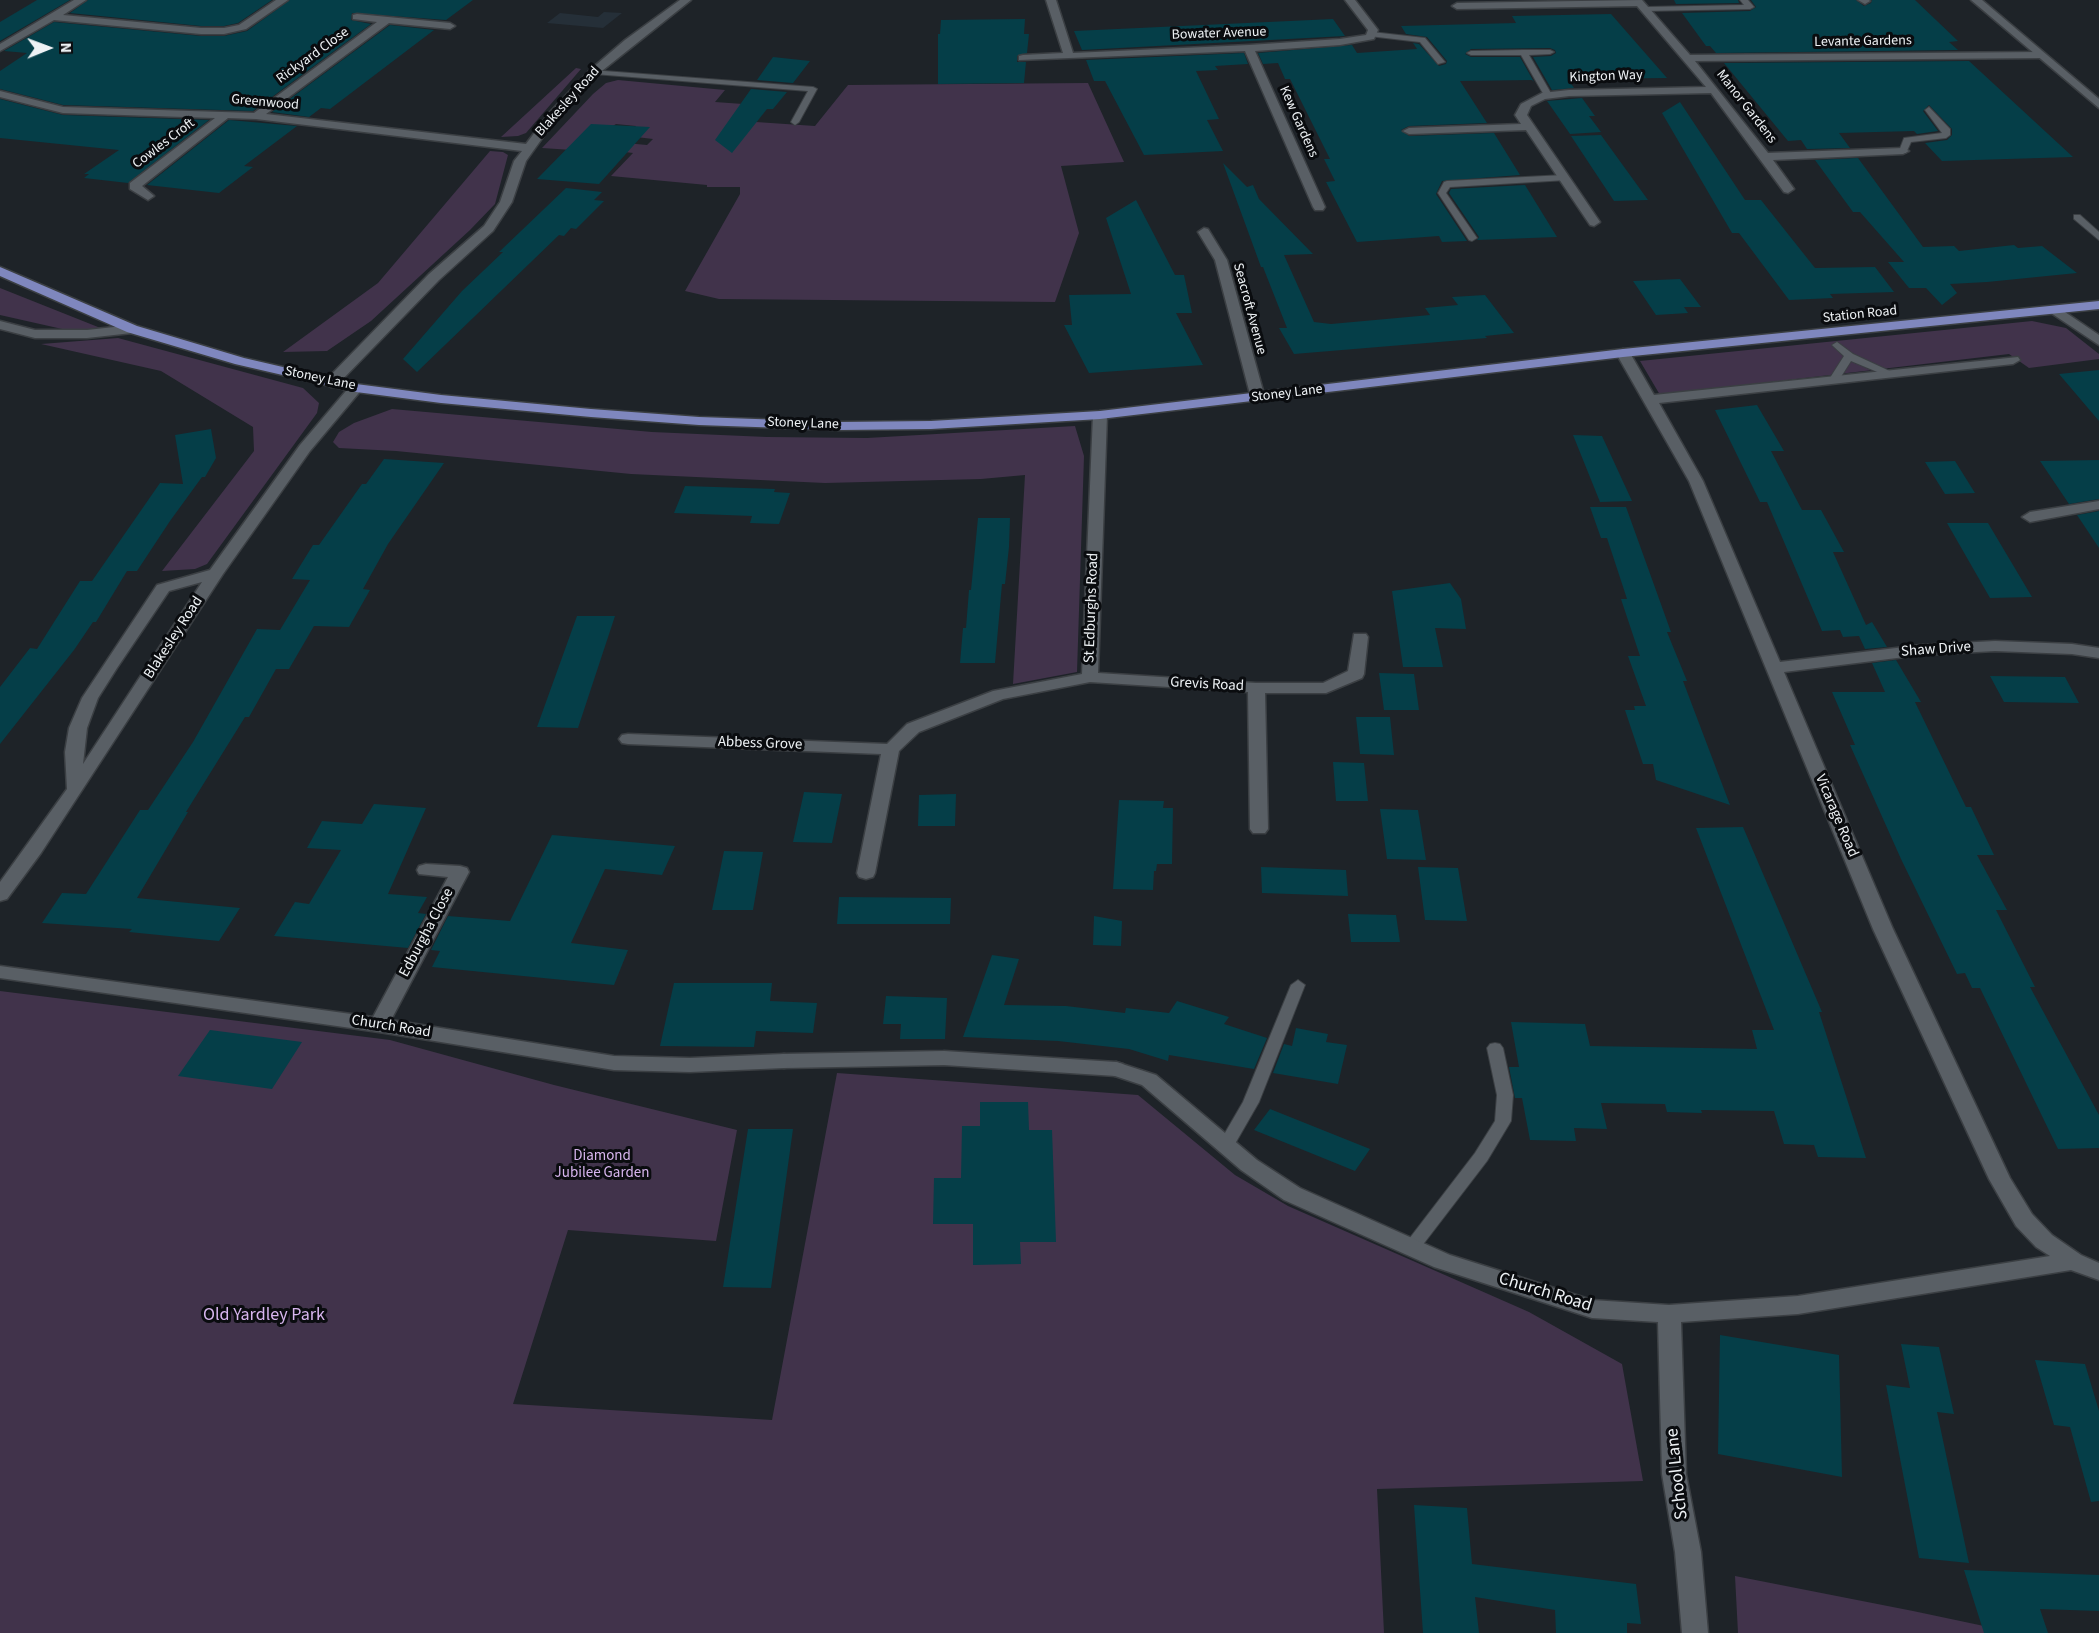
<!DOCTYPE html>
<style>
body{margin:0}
#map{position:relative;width:2099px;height:1633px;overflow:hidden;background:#1e2328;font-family:"Source Sans 3",sans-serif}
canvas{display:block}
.north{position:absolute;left:18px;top:18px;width:60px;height:60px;-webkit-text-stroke:4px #0a0c0f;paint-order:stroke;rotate:89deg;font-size:16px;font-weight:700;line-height:24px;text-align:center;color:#eef2f5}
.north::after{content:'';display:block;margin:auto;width:21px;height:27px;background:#eef2f5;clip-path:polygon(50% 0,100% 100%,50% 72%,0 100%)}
</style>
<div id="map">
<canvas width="2099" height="1633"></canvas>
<div class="north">N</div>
</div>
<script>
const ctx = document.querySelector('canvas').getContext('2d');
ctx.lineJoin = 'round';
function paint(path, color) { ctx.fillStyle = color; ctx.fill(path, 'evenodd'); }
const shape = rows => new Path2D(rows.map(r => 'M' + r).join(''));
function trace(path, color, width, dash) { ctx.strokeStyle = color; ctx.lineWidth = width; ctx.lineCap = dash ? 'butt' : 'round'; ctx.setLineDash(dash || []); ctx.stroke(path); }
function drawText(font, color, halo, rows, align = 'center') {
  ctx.font = font + ' "Source Sans 3",sans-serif'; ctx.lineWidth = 6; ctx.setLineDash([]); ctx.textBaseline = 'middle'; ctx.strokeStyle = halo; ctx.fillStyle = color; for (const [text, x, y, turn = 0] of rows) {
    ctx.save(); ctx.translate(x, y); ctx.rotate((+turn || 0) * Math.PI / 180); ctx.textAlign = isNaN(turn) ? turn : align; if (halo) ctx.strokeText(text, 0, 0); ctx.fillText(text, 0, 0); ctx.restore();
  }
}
const built = shape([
 [604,12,622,13,603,28,547,23,560,13,598,17]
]);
const green = shape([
 [576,68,581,69,526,133,518,136,501,137],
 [618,80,725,90,715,102,743,104,756,122,815,126,848,85,1088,83,1124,162,1061,166,1079,233,1055,302,719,299,685,291,740,194,740,187,707,187,707,185,611,176,633,153,617,151,625,143,647,145,653,139,628,136,636,126,616,124,572,150,542,148,593,94,606,83],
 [490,151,503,152,508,155,495,204,470,230,371,321,327,351,283,352,378,283],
 [0,288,103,329,71,331,0,315],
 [2032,321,2066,328,2099,354,2099,359,2029,368,2009,354,1660,395,1640,361],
 [118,338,303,388,319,403,317,413,207,564,195,569,162,571,254,451,253,427,161,371,41,344],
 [392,409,652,432,767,437,867,438,1075,426,1084,456,1077,672,1013,684,1025,475,981,479,825,483,631,474,396,451,339,448,333,442,339,432,354,423],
 [0,991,390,1040,554,1085,737,1130,716,1241,568,1230,513,1404,772,1420,837,1073,1138,1095,1235,1175,1288,1206,1529,1312,1622,1364,1643,1481,1377,1489,1384,1633,0,1633],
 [1735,1576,1913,1611,2017,1633,1738,1633]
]);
const building = shape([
 [37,0,70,0,0,41,0,22],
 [88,0,272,0,238,23,224,26,201,26,70,13],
 [290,0,473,0,446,20,352,13,351,20,371,24,253,111,63,105,0,89,0,71,27,53,4,51,54,22,201,36,224,36,247,31],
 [1674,0,1738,0,1739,3,1676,4],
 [1751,0,1856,0,1864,6,1871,3,1872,0,1915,0,1958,41,1949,42,1958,50,1716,53,1710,46,1706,46,1682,13,1750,11,1756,7],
 [1611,14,1667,78,1568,79,1574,88,1552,90,1533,57,1551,56,1556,53,1555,50,1550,48,1471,49,1465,54,1471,57,1520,57,1534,82,1532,80,1460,81,1487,123,1409,126,1401,130,1409,136,1494,133,1520,175,1442,181,1436,194,1467,241,1442,242,1439,236,1357,242,1326,182,1335,181,1324,159,1330,159,1290,79,1285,79,1278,63,1263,64,1258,53,1352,45,1357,53,1417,49,1413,43,1419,44,1439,66,1446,64,1447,61,1427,37,1406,34,1401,26,1516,23,1512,16],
 [1025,19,1024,34,1029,34,1027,53,1017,56,1017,62,1026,62,1024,83,938,84,938,34,940,34,941,20],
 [1333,19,1345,36,1082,50,1074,31],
 [390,25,434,30,330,109,321,108,309,117,272,112],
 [1244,53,1248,64,1215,66,1218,70,1196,71,1219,119,1207,120,1223,151,1144,155,1105,81,1094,81,1086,60],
 [773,57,810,61,793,83,757,80],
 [1969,61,2073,157,1942,161,1925,143,1947,140,1952,135,1952,129,1929,105,1923,111,1938,131,1917,134,1914,131,1839,133,1850,148,1807,149,1801,140,1788,141,1724,63],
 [751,89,787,92,773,109,767,109,732,153,715,140],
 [1582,98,1595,116,1589,116,1601,132,1570,134,1547,101],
 [0,99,63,115,209,120,128,183,84,178,89,174,84,174,119,150,0,138],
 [1680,102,1745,200,1761,200,1815,268,1875,267,1894,292,1830,294,1833,298,1789,300,1739,233,1732,233,1662,113],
 [229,120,297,126,244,166,253,167,219,193,147,185],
 [591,124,650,127,599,184,537,179],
 [1601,135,1648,200,1614,201,1571,136],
 [1858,158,1923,247,1954,246,1959,251,2014,245,2018,248,2042,246,2077,273,1987,282,1950,284,1957,293,1942,305,1926,288,1909,288,1888,262,1904,262,1860,212,1853,212,1815,160],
 [1223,163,1247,187,1253,185,1259,199,1313,254,1284,255,1314,322,1331,324,1430,315,1425,308,1458,305,1452,297,1485,295,1514,333,1485,336,1487,338,1294,354,1279,328,1287,328,1263,267,1261,267],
 [1525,185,1557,237,1477,240,1479,237,1449,193,1451,189],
 [566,188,602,192,594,200,604,201,576,229,571,228,564,236,559,235,417,372,403,359,462,291,503,252,499,252],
 [1136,200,1175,275,1184,275,1192,313,1176,313,1203,365,1089,373,1064,325,1072,325,1069,295,1131,294,1106,218],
 [1680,279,1701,307,1684,307,1688,313,1656,315,1633,281],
 [2099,370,2099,421,2059,374],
 [1757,405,1784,451,1771,451,1802,510,1821,510,1844,552,1833,552,1866,625,1872,622,1887,647,1865,649,1859,636,1843,637,1840,630,1822,631,1767,502,1760,502,1715,410],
 [211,429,216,458,205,477,202,477,170,521,137,571,127,571,96,622,93,622,74,650,0,744,0,687,30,648,37,649,80,581,92,581,160,483,183,484,175,435],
 [1573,435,1602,436,1632,501,1600,502],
 [384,459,444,463,388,544,363,589,370,590,349,627,314,626,289,669,276,669,249,717,245,717,186,812,188,812,137,898,240,908,219,941,129,932,132,929,42,923,62,893,86,894,140,810,148,810,193,742,257,629,280,630,310,580,292,579,313,545,319,545,362,484,366,484],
 [2099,460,2099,499,2069,504,2040,461],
 [1955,461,1975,493,1945,494,1925,462],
 [685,486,775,489,774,492,790,493,779,524,750,523,752,516,674,513],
 [1590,507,1626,507,1671,632,1667,632,1687,681,1683,681,1730,805,1656,780,1653,764,1643,764,1625,710,1635,710,1634,706,1646,706,1628,656,1640,656,1621,599,1627,599,1607,538,1601,538],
 [2099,511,2099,548,2077,515],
 [978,518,1010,518,1009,547,1005,584,1002,584,995,663,960,663,963,628,966,628,969,590,971,590],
 [1947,523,1988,523,2032,597,1990,598],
 [1450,583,1461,599,1466,629,1435,628,1443,667,1403,667,1392,591],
 [577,616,615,616,578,728,537,727],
 [1896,660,1921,702,1915,702,1966,807,1971,807,1994,855,1977,855,2007,910,1996,910,2035,987,2030,987,2099,1115,2099,1148,2058,1149,1980,988,1972,988,1965,973,1957,974,1901,859,1850,745,1855,745,1832,692,1885,692,1872,663],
 [1379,673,1414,674,1419,710,1384,710],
 [1990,676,2065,677,2079,703,2004,702],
 [1356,717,1390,717,1394,755,1360,754],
 [1333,762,1364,763,1368,801,1336,801],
 [804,792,842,794,832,843,793,842],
 [956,794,955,826,918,826,919,795],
 [1119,800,1164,801,1163,808,1173,808,1172,864,1157,864,1156,871,1154,871,1153,890,1113,889],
 [374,804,426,808,388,894,427,897,418,913,426,914,408,948,274,936,295,902,309,904,341,850,307,848,322,821,362,824],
 [1380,809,1418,810,1426,860,1387,859],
 [1743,827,1822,1012,1819,1012,1866,1158,1818,1157,1814,1145,1784,1144,1774,1111,1701,1110,1702,1113,1667,1112,1665,1104,1601,1103,1607,1129,1574,1128,1576,1141,1530,1140,1522,1098,1515,1098,1509,1067,1519,1067,1511,1022,1585,1024,1590,1046,1757,1049,1752,1030,1774,1030,1696,828],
 [552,835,675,846,662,875,605,869,571,943,628,950,614,985,432,967,440,951,431,950,448,916,510,921],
 [724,851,763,852,753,910,712,910],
 [1261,867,1346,870,1348,896,1262,893],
 [1418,867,1458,868,1467,921,1425,920],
 [839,897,951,898,950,924,837,924],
 [1348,914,1396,915,1400,942,1351,942],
 [1094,916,1122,921,1121,946,1093,945],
 [992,955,1019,959,1004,1005,1066,1006,1125,1013,1126,1008,1169,1013,1177,1001,1229,1017,1224,1024,1267,1038,1254,1069,1169,1055,1168,1061,1129,1049,1111,1047,1058,1041,963,1037],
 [674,983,772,983,770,1001,817,1003,813,1033,756,1031,754,1047,660,1046],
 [886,996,947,998,945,1039,900,1039,901,1024,883,1024],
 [1296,1028,1328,1034,1326,1042,1347,1045,1338,1084,1273,1073,1284,1044,1292,1046],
 [210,1030,302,1042,272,1089,178,1076],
 [980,1102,1028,1102,1029,1130,1052,1130,1056,1242,1020,1242,1021,1264,973,1265,973,1224,933,1224,934,1178,961,1178,962,1126,980,1126],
 [1270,1109,1370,1149,1355,1171,1254,1130],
 [748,1129,793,1129,771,1288,723,1287],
 [1720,1335,1839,1355,1842,1477,1718,1454],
 [1901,1344,1939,1347,1954,1414,1937,1412,1969,1563,1919,1558,1886,1385,1910,1388],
 [2035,1360,2085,1364,2099,1411,2099,1501,2091,1502,2070,1427,2054,1425],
 [1414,1505,1467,1508,1472,1564,1636,1584,1641,1624,1627,1623,1627,1633,1556,1633,1555,1610,1475,1597,1479,1633,1423,1633],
 [1964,1570,2099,1575,2099,1611,2040,1609,2048,1633,1984,1633]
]);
const service = shape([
 [1740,0,1748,0,1754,7,1750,9,1645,11,1641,9,1645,7,1744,5,1740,0],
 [1372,32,1425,38,1445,62,1438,64,1420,42,1369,36,1369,32,1372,32],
 [1523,50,1550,50,1554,52,1550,54,1529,55,1552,95,1551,97,1545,97,1521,55,1471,55,1467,53,1471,51,1523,50],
 [591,70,813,87,817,89,799,122,795,125,791,122,808,91,594,74,591,74,591,70],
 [1929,107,1950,129,1950,135,1946,138,1911,142,1906,153,1900,153,1899,151,1904,138,1942,133,1925,110,1929,107],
 [1564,175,1568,178,1567,180,1450,187,1446,193,1477,238,1472,241,1469,240,1438,193,1444,182,1447,181,1564,175],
 [2074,215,2080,215,2099,232,2099,240,2074,219,2074,215],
 [1837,342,1853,354,1896,374,1895,376,1887,376,1851,361,1837,383,1829,383,1828,381,1844,356,1832,345,1837,342],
 [1298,980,1305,985,1259,1102,1232,1149,1220,1149,1218,1145,1243,1102,1291,985,1298,980],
 [1495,1043,1500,1044,1503,1048,1513,1095,1511,1121,1487,1161,1418,1251,1412,1253,1406,1251,1404,1247,1406,1243,1475,1153,1495,1121,1497,1095,1487,1048,1490,1044,1495,1043]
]);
const pedestrian = shape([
 [944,1051,1116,1062,1123,1064,1126,1069,1123,1074,1116,1076,944,1065,784,1068,777,1066,774,1061,777,1056,784,1054,944,1051]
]);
const minor = shape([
 [74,0,86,0,63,15,201,28,224,28,239,25,276,0,288,0,246,29,224,34,201,34,54,20,0,51,0,44,74,0],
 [680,0,691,0,598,74,558,116,526,161,512,202,493,231,439,280,336,386,331,387,324,383,326,380,429,274,484,226,500,202,514,161,522,151,256,119,228,118,142,186,154,196,148,200,130,189,130,183,215,118,63,113,0,97,0,91,63,107,254,113,377,22,353,19,353,15,357,14,450,23,455,26,450,29,389,23,266,114,526,144,550,112,590,70,625,40,680,0],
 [1046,0,1056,0,1073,53,1249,45,1340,39,1366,35,1368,30,1345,0,1355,0,1378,30,1374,39,1340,45,1255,51,1325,207,1323,210,1315,210,1313,207,1245,51,1019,60,1019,56,1023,55,1063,53,1046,0],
 [1642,0,1690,55,2040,52,2045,55,2040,58,1695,61,1768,153,1903,148,1909,151,1903,154,1773,160,1794,189,1788,193,1784,192,1711,93,1569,96,1545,99,1531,106,1527,115,1600,222,1594,226,1590,225,1526,130,1409,134,1403,131,1409,128,1521,124,1515,115,1521,104,1542,93,1569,90,1706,87,1637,6,1457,9,1452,6,1457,3,1642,0],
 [1858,0,1869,0,1870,1,1865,4,1858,0],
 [1204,228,1208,229,1227,260,1265,398,1263,401,1253,401,1251,398,1215,260,1198,232,1204,228],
 [2056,306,2099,335,2099,345,2051,313,2049,310,2056,306],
 [0,321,35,330,87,330,132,325,139,329,132,333,87,338,35,338,0,329,0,321],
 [1623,349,1630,353,1654,395,2018,357,2020,360,2013,364,1659,403,1703,481,1780,662,1921,645,1995,641,2072,644,2099,648,2099,658,2072,654,1995,651,1921,655,1784,672,1893,929,2010,1178,2032,1214,2052,1235,2081,1255,2099,1263,2099,1280,2071,1270,1798,1314,1681,1322,1686,1474,1701,1552,1708,1633,1682,1633,1675,1552,1662,1474,1658,1322,1592,1318,1434,1267,1284,1200,1241,1170,1142,1085,1109,1074,1106,1069,1109,1064,1116,1062,1156,1075,1257,1160,1300,1188,1450,1255,1592,1300,1669,1305,1798,1296,2050,1256,2036,1247,2016,1226,1989,1179,1873,929,1689,481,1616,353,1623,349],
 [356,384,363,388,310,451,223,574,41,853,7,899,0,901,0,882,67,789,65,752,69,728,82,698,155,588,157,585,210,570,300,445,351,385,356,384],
 [202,582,83,764,87,728,98,698,117,668,169,591,202,582],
 [1100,411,1107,415,1098,673,1256,683,1323,683,1348,671,1354,634,1366,634,1368,637,1364,674,1362,678,1326,693,1265,693,1268,829,1265,833,1253,833,1250,829,1248,692,1090,682,1003,699,919,732,899,751,875,873,873,877,866,879,859,877,857,873,881,754,628,744,622,743,619,739,622,735,628,734,887,744,907,724,993,691,1082,674,1093,415,1100,411],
 [2099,501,2099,509,2030,522,2022,517,2030,512,2099,501],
 [426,864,460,866,467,868,469,872,391,1020,614,1056,690,1058,784,1054,791,1056,794,1061,791,1066,784,1068,690,1072,614,1070,379,1032,0,978,0,966,373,1017,448,877,419,874,417,870,419,866,426,864]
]);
const secondary = shape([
 [1971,0,1982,0,2099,99,2099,108,1971,0]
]);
const primary = shape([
 [0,267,137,326,244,358,356,384,441,395,591,409,699,417,840,422,931,421,1100,411,1623,349,2099,301,2099,309,1623,357,1100,419,931,429,840,430,699,425,591,417,441,403,356,392,235,364,127,332,0,276,0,267]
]);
const farStreetnames = [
 ["Bowater Avenue",1219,34,-2],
 ["Levante Gardens",1863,42,-1],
 ["Rickyard Close",313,56,-36],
 ["Kington Way",1606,77,-2],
 ["Blakesley Road",568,102,-48],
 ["Greenwood",265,103,5],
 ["Manor Gardens",1746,107,52],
 ["Kew Gardens",1298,122,66],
 ["Cowles Croft",164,144,-37],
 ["Seacroft Avenue",1249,309,75],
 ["Station Road",1860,315,-6],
 ["Stoney Lane",320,379,12],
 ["Stoney Lane",1287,394,-7],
 ["Stoney Lane",803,424,2]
];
const streetNames = [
 ["St Edburghs Road",1092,608,-88],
 ["Blakesley Road",174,638,-57],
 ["Shaw Drive",1936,650,-4],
 ["Grevis Road",1207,685,3],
 ["Abbess Grove",760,744,2],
 ["Vicarage Road",1836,816,67],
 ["Edburgha Close",427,933,-62],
 ["Church Road",391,1027,9]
];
const parkNames = [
 ["Diamond",602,1157],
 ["Jubilee Garden",602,1174]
];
const nearStreetnames = [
 ["Church Road",1545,1293,17],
 ["School Lane",1678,1474,-96]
];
const nearParknames = [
 ["Old Yardley Park",264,1316]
];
paint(built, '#252f38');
paint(green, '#41334b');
paint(building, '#053e48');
trace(service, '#3b3f43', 2);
trace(pedestrian, '#3b3f43', 3);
trace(minor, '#3b3f43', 3);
trace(secondary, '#3b3f43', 3);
trace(primary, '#3b3f43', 3);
paint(service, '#595f65');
paint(pedestrian, '#595f65');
paint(minor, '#595f65');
paint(secondary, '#595f65');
paint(primary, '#7f87be');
drawText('14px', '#eef2f5', '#0a0c0f', farStreetnames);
drawText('15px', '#eef2f5', '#0a0c0f', streetNames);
drawText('15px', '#d7b5ee', '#0a0c0f', parkNames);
drawText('18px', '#eef2f5', '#0a0c0f', nearStreetnames);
drawText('18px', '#d7b5ee', '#0a0c0f', nearParknames);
</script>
